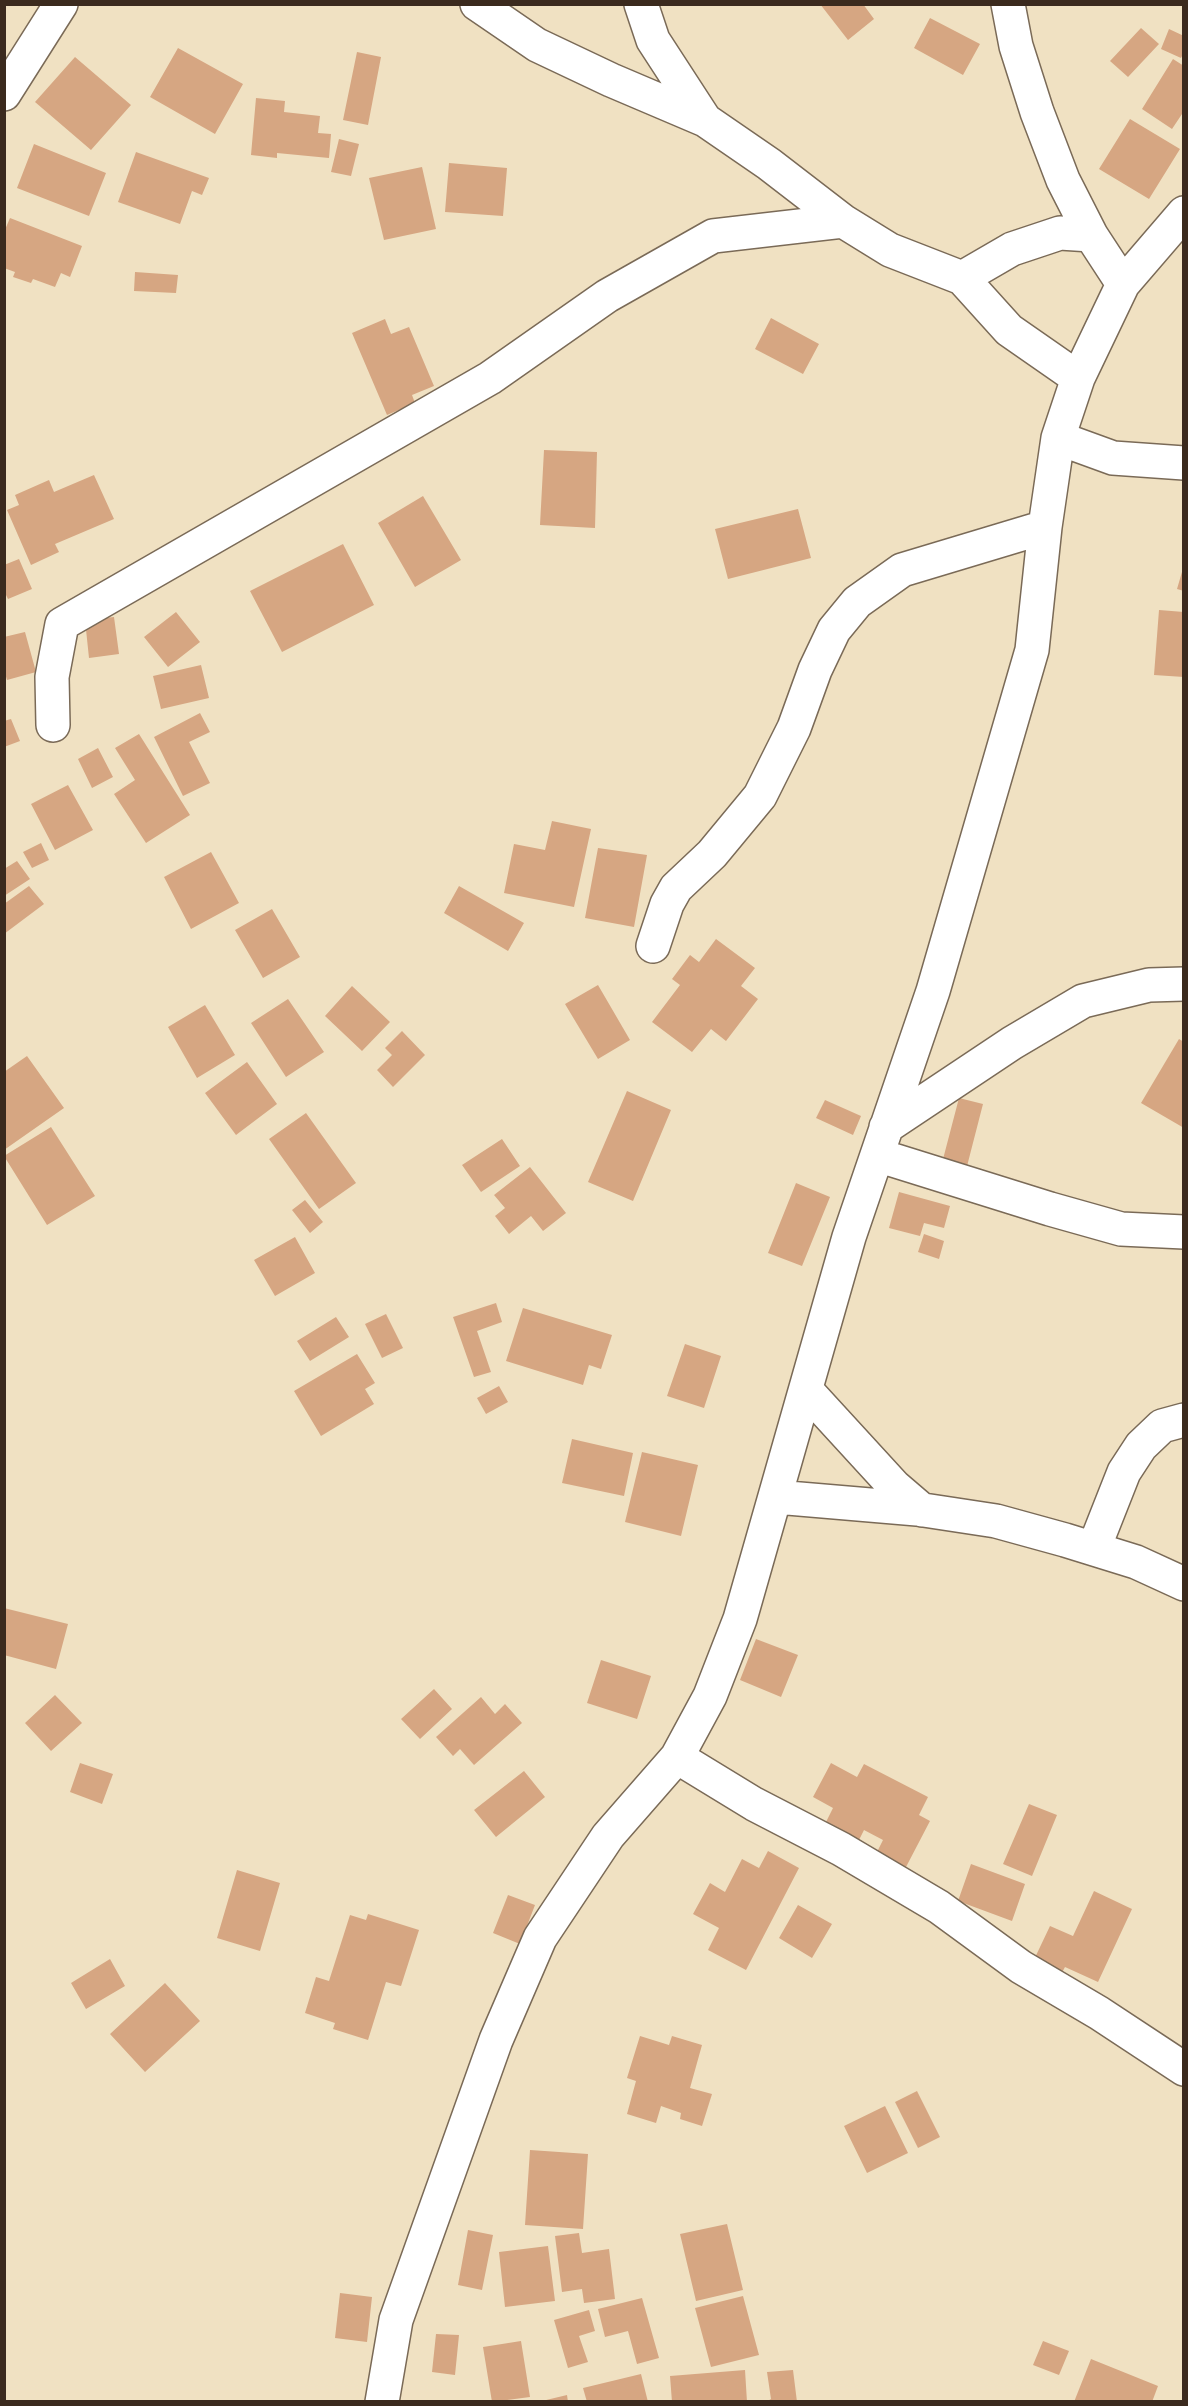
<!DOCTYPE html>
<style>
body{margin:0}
#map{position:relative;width:1188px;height:2406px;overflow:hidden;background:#f0e1c2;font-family:Cardo,serif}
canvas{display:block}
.frame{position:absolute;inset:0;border:6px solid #3b2a1e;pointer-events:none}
</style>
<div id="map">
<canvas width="1188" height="2406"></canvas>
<div class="frame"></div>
</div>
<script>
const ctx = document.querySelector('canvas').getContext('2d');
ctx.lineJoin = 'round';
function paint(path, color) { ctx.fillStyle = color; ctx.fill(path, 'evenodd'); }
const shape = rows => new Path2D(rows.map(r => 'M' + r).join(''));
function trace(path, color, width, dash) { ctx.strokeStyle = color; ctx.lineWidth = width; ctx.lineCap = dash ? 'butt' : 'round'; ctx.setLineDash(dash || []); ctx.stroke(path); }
const building = shape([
 [820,4,863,4,874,19,848,40],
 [930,18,980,44,963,75,914,48],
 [1141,28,1159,44,1128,77,1110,61],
 [1169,29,1184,36,1184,52,1181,58,1161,49],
 [178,48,243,84,215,134,150,97],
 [357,52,381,57,368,125,343,120],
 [75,57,131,105,91,150,35,102],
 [1173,59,1184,66,1184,111,1172,129,1142,109],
 [256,98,285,101,284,112,320,116,318,133,331,134,329,158,277,153,277,158,251,155],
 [1130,119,1180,149,1149,199,1099,169],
 [339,139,359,144,351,176,331,172],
 [34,144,106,173,89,216,17,188],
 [136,152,209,178,202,195,192,191,180,224,118,202],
 [449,163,507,168,503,216,445,212],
 [422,167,436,229,384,240,369,178],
 [10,218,82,246,70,277,61,273,55,287,33,279,31,283,13,277,15,272,4,268,4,232],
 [135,272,178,275,176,293,134,291],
 [771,318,819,344,803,374,755,349],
 [385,319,391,334,409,327,434,386,412,395,415,403,387,415,352,333],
 [544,450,597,452,595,528,540,525],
 [94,475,114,519,55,544,59,552,31,565,7,510,19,505,15,495,49,480,54,492],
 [423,496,461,560,415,587,378,523],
 [798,509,811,558,728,579,715,529],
 [343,544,374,605,282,652,250,591],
 [19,559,32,589,8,599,4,591,4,565],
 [1184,565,1184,591,1177,589],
 [1159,610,1184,612,1184,677,1154,675],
 [176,612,200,642,168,667,144,637],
 [114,617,119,654,89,658,85,620],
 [25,632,36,672,7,680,4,670,4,637],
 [201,665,209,698,161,709,153,676],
 [200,713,210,732,189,742,210,783,183,796,154,737],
 [11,719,20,741,4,747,4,721],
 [139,734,190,815,146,843,114,794,135,780,115,748],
 [98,748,113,777,92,788,78,759],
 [68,785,93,830,55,850,31,804],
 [552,821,591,829,574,907,504,893,514,844,545,850],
 [41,843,49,860,32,868,23,852],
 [598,848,647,855,634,927,585,918],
 [211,852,239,903,191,929,164,877],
 [17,861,30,879,4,896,4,869],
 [29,886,44,904,4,934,4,904],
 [459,886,524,923,508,951,444,913],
 [272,909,300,957,263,978,235,930],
 [716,939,755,968,741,986,758,999,726,1041,711,1029,692,1052,652,1022,680,985,672,979,690,955,699,962],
 [598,985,630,1040,598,1059,565,1004],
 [352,986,390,1022,362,1051,325,1016],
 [288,999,324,1052,286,1077,251,1023],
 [205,1005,235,1055,197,1078,168,1027],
 [402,1031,425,1055,393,1087,377,1070,392,1055,385,1048],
 [1179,1039,1184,1042,1184,1128,1141,1103],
 [27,1056,64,1108,4,1150,4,1072],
 [247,1062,277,1104,236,1135,205,1093],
 [627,1091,671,1110,633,1201,588,1182],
 [959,1098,983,1104,966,1170,942,1163],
 [825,1100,861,1116,853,1135,816,1118],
 [306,1113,356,1183,319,1209,269,1139],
 [51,1127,95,1196,47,1225,4,1156],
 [502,1139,520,1166,481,1192,462,1165],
 [530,1167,566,1213,543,1231,531,1216,509,1234,495,1216,505,1208,494,1195],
 [796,1183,830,1197,802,1266,768,1253],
 [899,1192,950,1206,944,1228,924,1223,920,1236,889,1228],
 [305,1200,323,1222,310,1233,292,1210],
 [924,1234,944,1241,939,1259,918,1252],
 [295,1237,315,1273,275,1296,254,1260],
 [496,1303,502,1322,477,1331,491,1372,474,1377,453,1317],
 [523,1308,612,1335,601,1369,589,1365,583,1385,506,1361],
 [386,1314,403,1348,382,1358,365,1324],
 [336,1317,349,1337,310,1361,297,1341],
 [685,1344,721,1356,704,1408,667,1396],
 [357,1354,375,1383,365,1389,374,1404,321,1436,294,1391],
 [499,1386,508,1402,486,1414,477,1398],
 [572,1439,633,1453,624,1496,562,1483],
 [642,1452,698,1465,681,1536,625,1522],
 [4,1608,68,1624,56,1669,4,1655],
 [756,1639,798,1655,781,1697,740,1680],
 [601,1660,651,1676,637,1719,587,1703],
 [434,1689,452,1709,420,1739,401,1719],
 [55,1695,82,1723,51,1751,25,1723],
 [481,1697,495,1714,505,1704,522,1723,474,1765,460,1749,453,1756,436,1737],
 [80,1763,113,1774,102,1804,70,1792],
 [831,1763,857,1777,864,1764,928,1797,919,1815,930,1821,906,1867,877,1852,883,1840,864,1830,858,1842,825,1824,833,1808,813,1797],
 [524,1771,545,1797,496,1837,474,1810],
 [1029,1804,1057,1815,1032,1876,1003,1864],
 [768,1851,799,1868,746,1970,708,1950,719,1928,693,1914,710,1883,725,1892,742,1859,759,1868],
 [971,1864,1025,1884,1012,1921,958,1901],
 [237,1870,280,1883,260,1951,217,1938],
 [1094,1891,1132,1909,1098,1982,1065,1967,1059,1978,1031,1966,1050,1926,1073,1936],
 [508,1895,535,1905,520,1944,493,1933],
 [798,1905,832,1924,812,1958,779,1938],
 [368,1914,419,1930,401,1986,386,1982,368,2040,333,2029,335,2023,305,2013,316,1977,329,1981,350,1915,366,1920],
 [110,1959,125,1986,86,2009,71,1983],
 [165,1983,200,2021,145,2072,110,2034],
 [640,2036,669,2045,672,2036,702,2045,690,2088,712,2094,702,2126,680,2119,681,2113,661,2106,656,2123,627,2114,636,2081,627,2078],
 [917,2091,940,2137,918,2148,895,2102],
 [885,2106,908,2153,867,2173,844,2126],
 [530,2150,588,2154,583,2229,525,2225],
 [727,2224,743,2290,696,2301,680,2234],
 [468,2230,493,2235,482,2290,458,2285],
 [579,2233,582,2253,609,2249,615,2299,584,2303,582,2289,562,2292,555,2236],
 [548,2246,555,2301,505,2307,499,2252],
 [340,2293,372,2297,367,2342,335,2338],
 [743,2296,759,2355,711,2367,695,2308],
 [642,2298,659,2358,637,2364,628,2331,605,2337,598,2309],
 [589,2310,595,2331,579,2336,588,2362,568,2368,554,2320],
 [436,2334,459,2335,455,2375,432,2372],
 [521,2341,530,2397,492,2402,483,2347],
 [1043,2341,1069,2351,1059,2375,1033,2365],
 [1091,2359,1158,2386,1152,2402,1074,2402],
 [745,2370,747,2402,672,2402,670,2376],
 [793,2370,797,2402,766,2402,771,2399,767,2372],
 [641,2374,648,2402,587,2402,583,2388],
 [567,2395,568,2402,543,2402,542,2401]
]);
const minor = shape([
 [477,4,537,45,611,80,705,120,769,164,843,221,890,250,962,278,1009,330,1078,378],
 [641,4,653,40,705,120],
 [1008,4,1016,46,1037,112,1063,180,1091,235,1123,284],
 [4,94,61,4],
 [962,278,1012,249,1060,233,1091,235],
 [1058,438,1113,458,1184,463],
 [53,725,52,677,62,624,490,378,607,296,713,236,843,221],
 [653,946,667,904,676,888,712,854,760,796,794,728,815,670,834,630,857,602,902,570,1045,527],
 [886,1127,1012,1043,1083,1001,1149,985,1184,984],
 [877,1155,1050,1209,1121,1229,1184,1232],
 [806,1390,894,1486,922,1510],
 [776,1497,917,1509,996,1521,1065,1540,1136,1562,1184,1584],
 [1094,1548,1124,1472,1141,1446,1162,1426,1184,1420],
 [677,1757,754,1804,841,1849,939,1907,1021,1967,1099,2013,1184,2069],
 [382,2402,396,2320,496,2040,540,1938,608,1836,677,1757,710,1696,740,1619,849,1237,933,991,1032,650,1045,527,1058,438,1078,378,1123,284,1184,213]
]);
paint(building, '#d6a682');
trace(minor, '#7a6a57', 36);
trace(minor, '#fff', 33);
</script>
